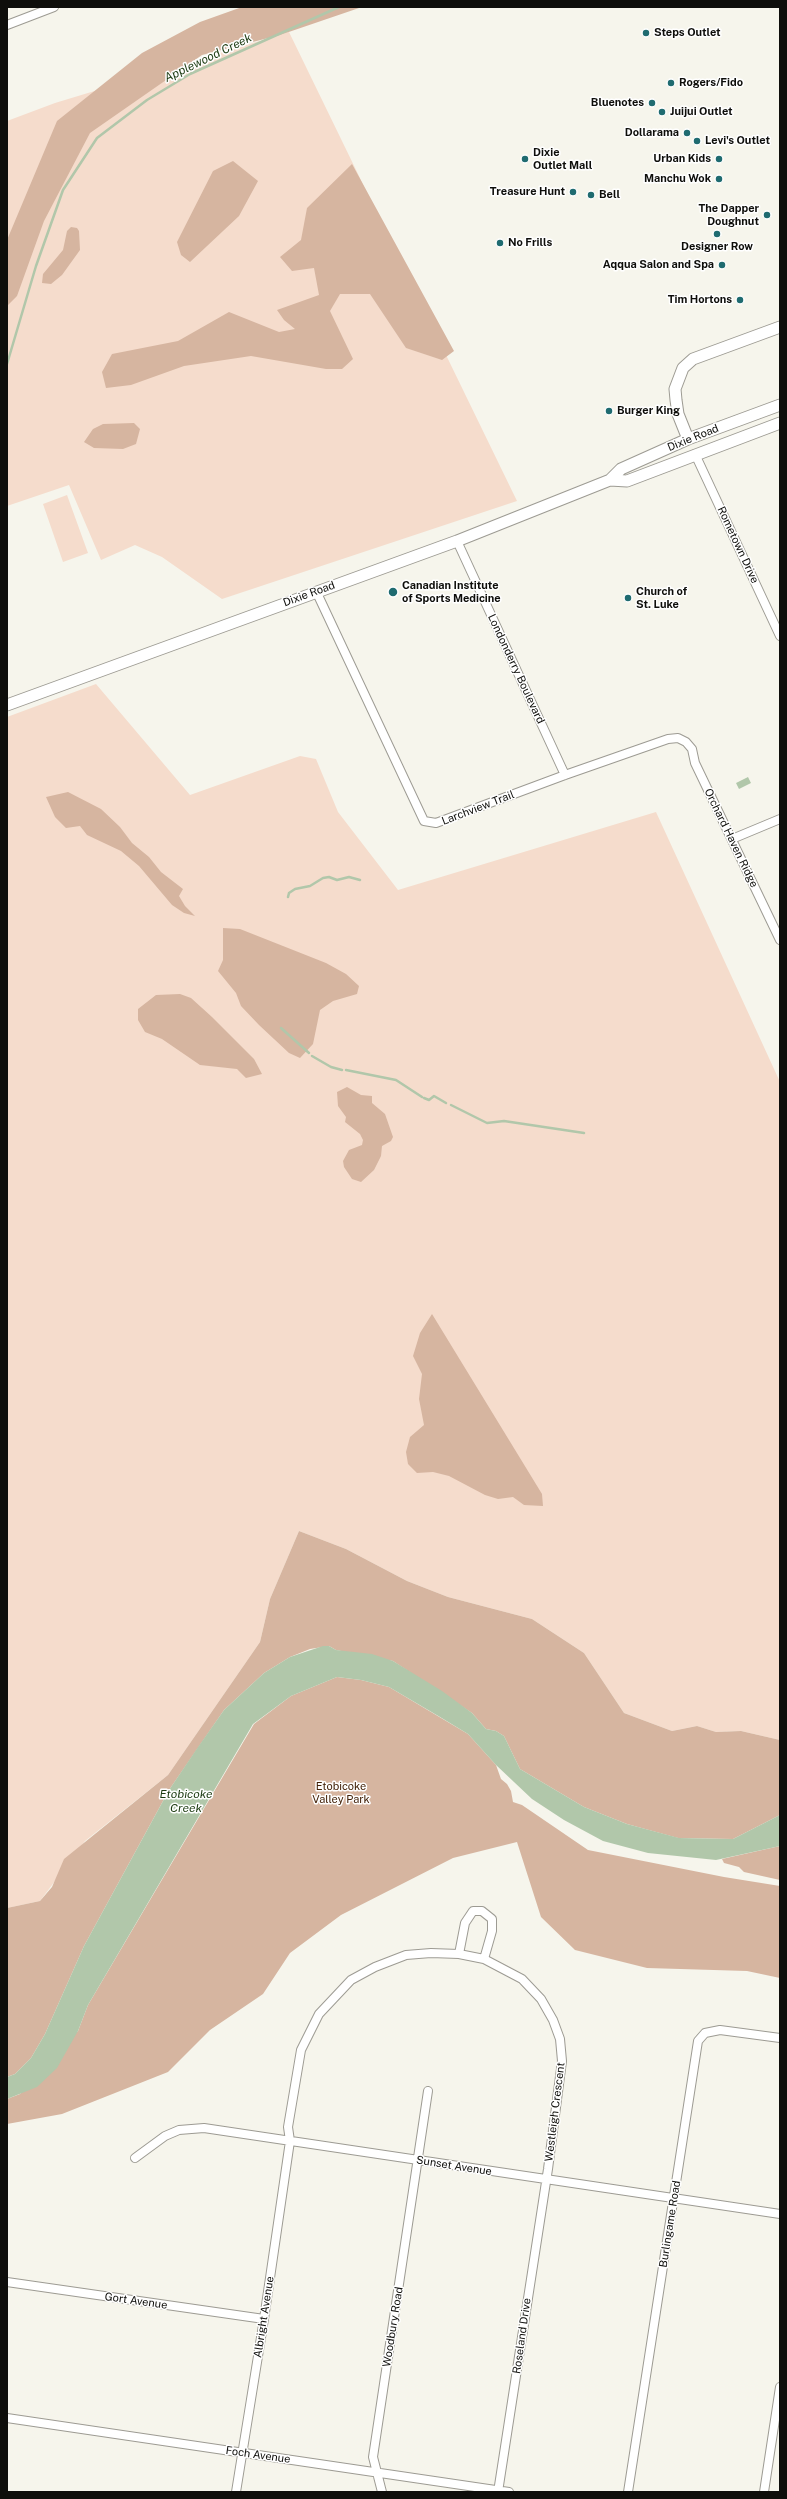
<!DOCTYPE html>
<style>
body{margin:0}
#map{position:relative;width:787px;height:2499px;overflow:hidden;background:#f6f5ec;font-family:"Public Sans",sans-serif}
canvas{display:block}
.frame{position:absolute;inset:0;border:8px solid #0e0e0b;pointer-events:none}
</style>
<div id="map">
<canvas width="787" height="2499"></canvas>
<div class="frame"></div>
</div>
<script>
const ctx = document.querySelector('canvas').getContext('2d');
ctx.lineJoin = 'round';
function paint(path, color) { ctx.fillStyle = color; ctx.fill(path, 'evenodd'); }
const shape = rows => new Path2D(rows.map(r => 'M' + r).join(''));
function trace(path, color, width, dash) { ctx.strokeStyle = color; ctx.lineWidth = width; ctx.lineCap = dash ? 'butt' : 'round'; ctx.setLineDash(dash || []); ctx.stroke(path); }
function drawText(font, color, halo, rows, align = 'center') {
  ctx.font = font + ' "Public Sans",sans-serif'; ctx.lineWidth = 3; ctx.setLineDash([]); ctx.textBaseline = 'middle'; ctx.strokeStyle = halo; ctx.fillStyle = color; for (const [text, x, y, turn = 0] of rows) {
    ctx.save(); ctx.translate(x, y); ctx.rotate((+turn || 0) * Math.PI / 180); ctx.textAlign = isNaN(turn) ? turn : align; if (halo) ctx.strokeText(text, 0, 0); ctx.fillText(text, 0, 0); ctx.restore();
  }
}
const green = shape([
 [289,32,517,501,222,599,162,557,135,545,101,560,69,485,7,506,7,121,55,103],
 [67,495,88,553,63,562,43,504],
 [96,684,190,795,300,756,316,759,338,812,398,890,656,812,780,1082,780,1740,741,1731,716,1732,697,1726,672,1731,624,1713,584,1653,532,1619,448,1597,407,1581,346,1549,299,1531,270,1599,260,1642,168,1775,85,1841,40,1901,7,1908,7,717]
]);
const forest = shape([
 [242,7,362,7,280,35,202,55,90,133,44,221,17,296,7,306,7,240,57,121,142,53,200,22],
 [233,161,258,181,239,216,190,262,181,255,177,242,213,171],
 [352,164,454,351,442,360,406,348,370,294,340,294,330,311,353,359,342,369,326,369,251,356,184,366,131,385,106,388,102,372,112,354,178,341,229,312,279,332,295,329,284,320,277,310,319,295,314,268,292,271,280,257,301,240,307,208],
 [71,227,77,228,79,231,80,250,62,275,51,284,42,283,43,274,63,250,67,231],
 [134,423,140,429,136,444,123,449,94,448,84,442,93,429,103,424],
 [68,792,101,809,120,827,132,843,149,857,161,872,183,889,179,896,185,906,195,916,184,913,172,905,139,866,121,851,87,835,80,826,66,828,55,817,46,797],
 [223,928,240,929,326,963,346,974,359,986,357,994,333,1001,320,1010,313,1044,300,1058,289,1053,259,1025,241,1006,236,993,218,971,223,960],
 [180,994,191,998,212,1017,254,1059,262,1074,246,1078,237,1069,200,1065,162,1039,145,1032,138,1020,138,1009,156,995],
 [347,1087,361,1095,372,1096,372,1103,385,1114,393,1137,391,1141,382,1146,381,1156,374,1170,361,1182,352,1179,344,1167,343,1161,349,1150,362,1145,363,1140,360,1134,345,1122,346,1117,338,1106,337,1092],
 [432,1314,542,1494,543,1506,524,1505,513,1497,498,1499,485,1495,449,1476,433,1472,417,1473,408,1464,406,1452,410,1437,424,1425,419,1399,422,1374,413,1356,420,1333],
 [299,1531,346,1549,407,1581,448,1597,532,1619,584,1653,624,1713,672,1731,697,1726,716,1732,741,1731,780,1740,780,1815,733,1839,678,1838,627,1824,584,1807,520,1769,504,1736,496,1731,486,1729,472,1713,393,1661,336,1650,329,1646,310,1649,290,1657,264,1673,224,1710,169,1790,84,1946,45,2034,31,2058,15,2074,7,2077,7,1908,40,1901,52,1887,64,1859,168,1775,260,1642,270,1599],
 [337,1677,361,1680,389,1687,468,1734,496,1765,501,1779,507,1784,511,1791,513,1802,522,1805,588,1850,724,1877,780,1886,780,1978,747,1971,647,1968,575,1950,541,1917,517,1842,453,1858,341,1915,290,1953,263,1994,210,2030,168,2072,62,2114,7,2124,7,2099,20,2094,78,2031,88,2005,254,1724,291,1696],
 [780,1846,780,1880,744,1872,739,1867,724,1863,722,1859]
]);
const water = shape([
 [748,777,751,783,739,789,736,783],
 [323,1646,329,1646,336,1650,372,1654,393,1661,442,1691,472,1713,486,1729,496,1731,504,1736,520,1769,584,1807,627,1824,679,1838,733,1839,780,1815,780,1846,716,1860,648,1853,603,1841,564,1820,532,1799,496,1765,468,1734,440,1717,389,1687,361,1680,337,1677,291,1696,253,1724,88,2005,78,2031,57,2068,37,2087,7,2099,7,2077,15,2074,31,2058,45,2034,84,1946,169,1790,198,1747,224,1710,264,1673,290,1657]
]);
const stream = shape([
 [7,364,36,266,63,190,97,138,147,100,190,74,339,7],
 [288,897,289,893,295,889,310,886,323,878,329,877,337,880,349,877,360,880],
 [281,1028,309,1053],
 [312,1056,331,1067,342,1070],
 [346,1070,396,1080,422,1097],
 [424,1098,429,1100,434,1096,446,1103],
 [451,1105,487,1123,504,1121,584,1133]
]);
const minor = shape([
 [7,25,54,7],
 [695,454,780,636],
 [457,541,565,775],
 [316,591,424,821,436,823,565,775,668,739,678,738,686,742,692,749,695,763,780,940],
 [732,839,780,819],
 [459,1954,465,1923,473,1911,482,1911,492,1919,492,1931,484,1959],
 [135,2158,165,2136,179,2130,204,2128,780,2214],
 [7,2282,264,2319],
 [7,2418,509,2492],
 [236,2492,264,2319,290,2141,288,2127,301,2050,319,2014,351,1980,375,1967,406,1955,431,1953,459,1954,484,1959,522,1979,541,1999,553,2020,560,2039,562,2061,548,2169,498,2492],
 [382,2492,373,2457,428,2091],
 [628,2492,698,2041,705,2033,720,2030,780,2038],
 [764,2492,780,2387]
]);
const secondary = shape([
 [688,439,678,414,676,400,675,389,683,368,693,359,780,327],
 [610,480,627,481,780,423],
 [7,705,457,541,610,480,621,469,688,439,780,405]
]);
const markers = [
 [646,33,4,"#1f6b70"],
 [671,83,4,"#1f6b70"],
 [652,103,4,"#1f6b70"],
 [662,112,4,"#1f6b70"],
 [687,133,4,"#1f6b70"],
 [697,141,4,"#1f6b70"],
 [525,159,4,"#1f6b70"],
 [719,159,4,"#1f6b70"],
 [719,179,4,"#1f6b70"],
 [573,192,4,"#1f6b70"],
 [591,195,4,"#1f6b70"],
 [767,215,4,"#1f6b70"],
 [717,234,4,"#1f6b70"],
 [500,243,4,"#1f6b70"],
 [722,265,4,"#1f6b70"],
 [740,300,4,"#1f6b70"],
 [609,411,4,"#1f6b70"],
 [393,592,5,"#1f6b70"],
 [628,598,4,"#1f6b70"]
];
const poiNames = [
 ["Steps Outlet",654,33],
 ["Rogers/Fido",679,83],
 ["Bluenotes",644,103,"right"],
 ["Juijui Outlet",670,112],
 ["Dollarama",679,133,"right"],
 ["Levi's Outlet",705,141],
 ["Dixie",533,153],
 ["Outlet Mall",533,166],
 ["Urban Kids",711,159,"right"],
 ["Manchu Wok",711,179,"right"],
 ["Treasure Hunt",565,192,"right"],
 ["Bell",599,195],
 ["The Dapper",759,209,"right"],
 ["Doughnut",759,222,"right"],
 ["No Frills",508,243],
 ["Designer Row",717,247,"center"],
 ["Aqqua Salon and Spa",714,265,"right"],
 ["Tim Hortons",732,300,"right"],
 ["Burger King",617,411],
 ["Canadian Institute",402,586],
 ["of Sports Medicine",402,599],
 ["Church of",636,592],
 ["St. Luke",636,605]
];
const streetNames = [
 ["Dixie Road",693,438,-22],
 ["Rometown Drive",738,545,65],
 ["Dixie Road",309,594,-20],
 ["Londonderry Boulevard",516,669,65],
 ["Larchview Trail",478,808,-21],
 ["Orchard Haven Ridge",731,838,64],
 ["Westleigh Crescent",555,2112,-83],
 ["Sunset Avenue",454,2166,9],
 ["Burlingame Road",670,2224,-81],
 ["Gort Avenue",136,2301,8],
 ["Albright Avenue",264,2317,-81],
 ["Woodbury Road",393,2327,-81],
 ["Roseland Drive",522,2336,-82],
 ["Foch Avenue",258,2455,8]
];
const parkNames = [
 ["Etobicoke",341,1787],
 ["Valley Park",341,1800]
];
const waterNames = [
 ["Applewood Creek",208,58,-26],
 ["Etobicoke",186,1794],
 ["Creek",186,1808]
];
paint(green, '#f5dccc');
paint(forest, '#d6b5a0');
paint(water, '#b1c7aa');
trace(stream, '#b1c7aa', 2.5);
trace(minor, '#9d9b93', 10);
trace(secondary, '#9d9b93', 13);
trace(minor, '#fff', 8);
trace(secondary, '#fff', 11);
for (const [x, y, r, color] of markers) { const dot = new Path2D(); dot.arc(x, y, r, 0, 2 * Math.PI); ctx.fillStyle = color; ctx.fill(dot); trace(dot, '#fff', 1.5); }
drawText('bold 11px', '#0e0e0b', '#fff', poiNames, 'left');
drawText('11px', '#0e0e0b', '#fff', streetNames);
drawText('11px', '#412007', '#fff', parkNames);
drawText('italic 12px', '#1b3a10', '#fff', waterNames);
</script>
